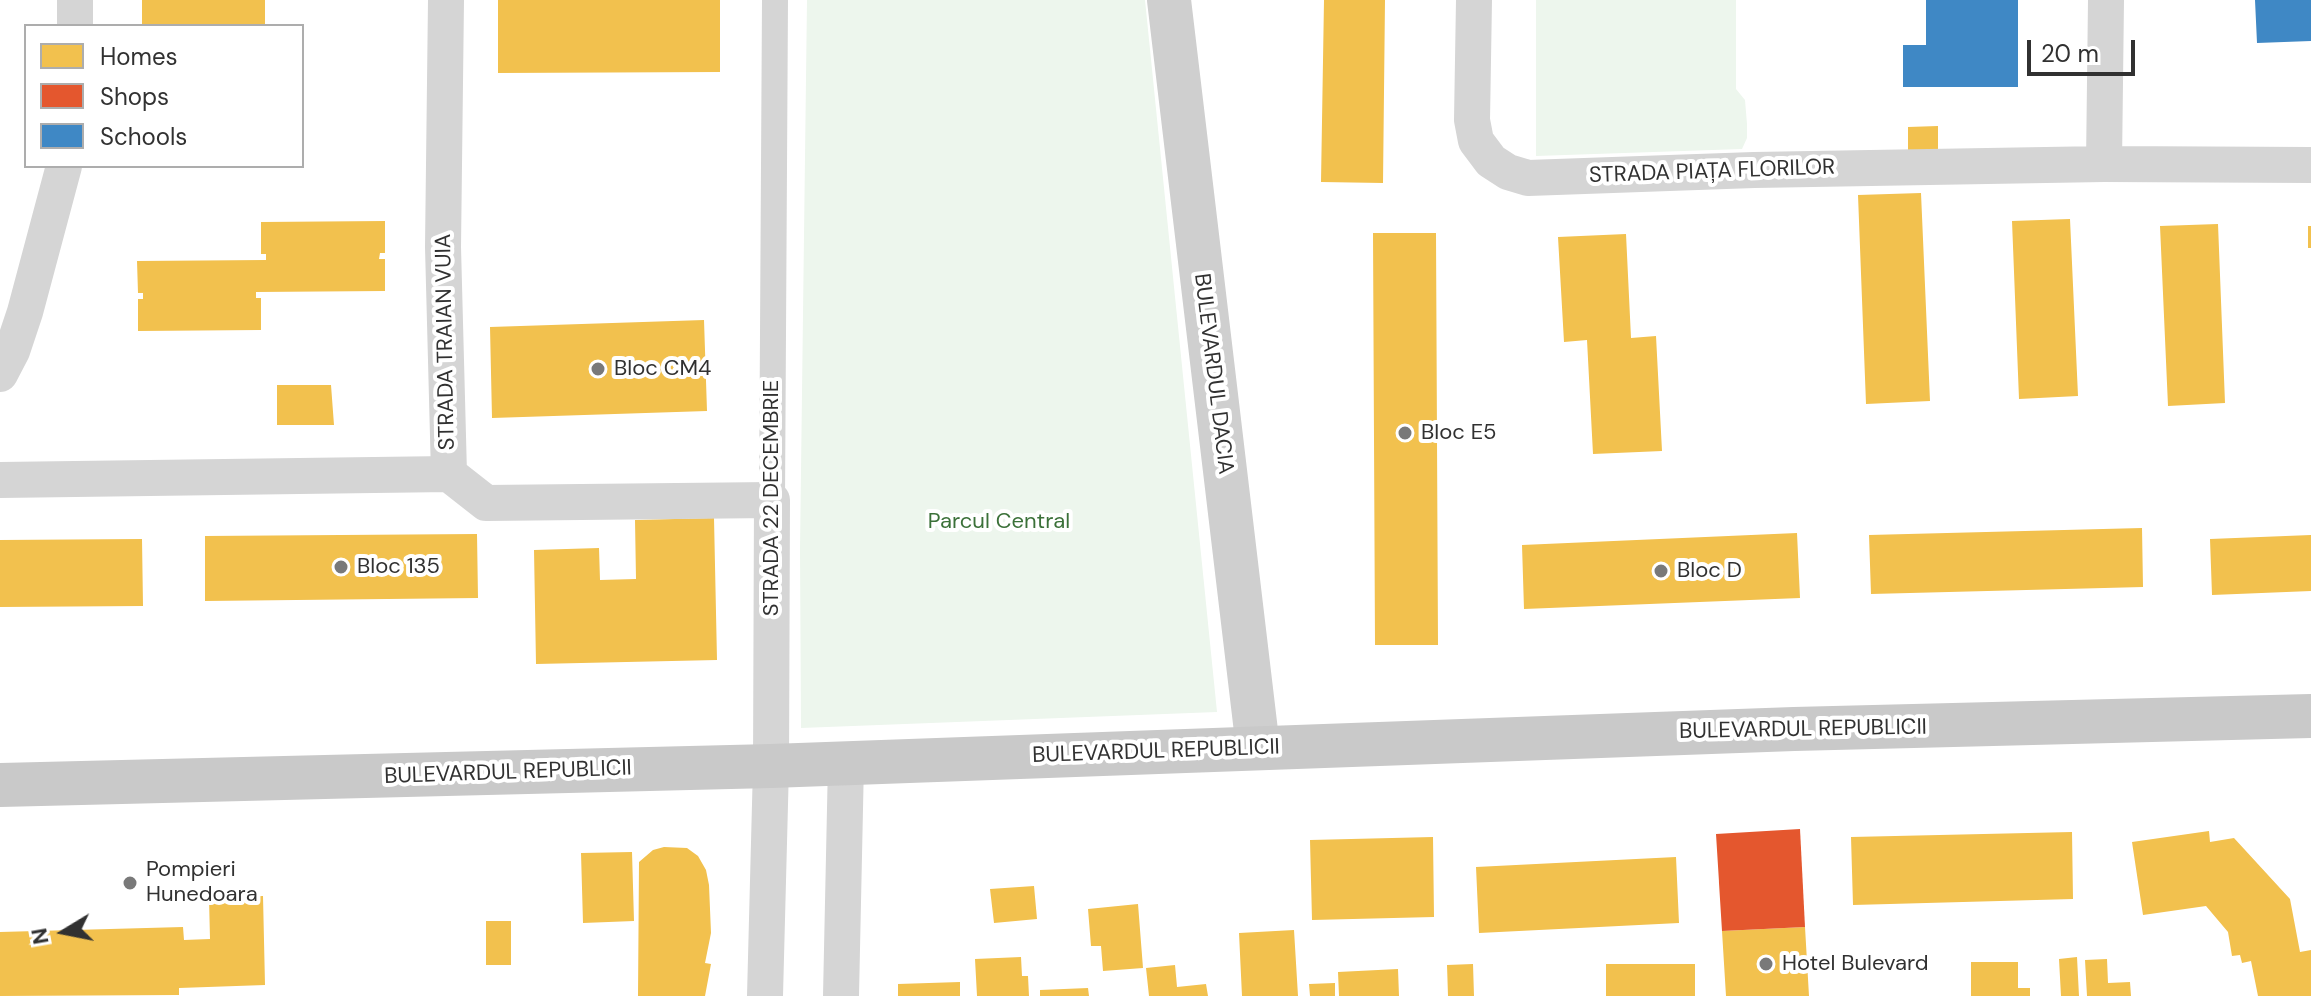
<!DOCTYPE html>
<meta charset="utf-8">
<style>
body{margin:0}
#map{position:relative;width:2311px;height:996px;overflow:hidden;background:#fff;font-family:"DM Sans",sans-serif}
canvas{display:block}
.legend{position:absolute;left:24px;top:24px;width:280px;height:144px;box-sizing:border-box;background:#fff;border:2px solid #adadad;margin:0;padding:10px 14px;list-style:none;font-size:24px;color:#313131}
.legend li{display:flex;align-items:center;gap:16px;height:40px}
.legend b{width:40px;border:2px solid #adadad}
.north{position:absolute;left:24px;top:892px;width:80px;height:80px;-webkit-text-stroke:6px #fff;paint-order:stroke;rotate:260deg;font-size:22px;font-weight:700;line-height:32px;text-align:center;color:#313131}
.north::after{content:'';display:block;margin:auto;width:28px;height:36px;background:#313131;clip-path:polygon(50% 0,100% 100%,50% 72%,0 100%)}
.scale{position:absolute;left:2027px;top:40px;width:108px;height:36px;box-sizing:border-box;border:4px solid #313131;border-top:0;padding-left:10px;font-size:24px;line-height:28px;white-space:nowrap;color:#313131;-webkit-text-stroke:6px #fff;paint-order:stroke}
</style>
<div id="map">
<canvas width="2311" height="996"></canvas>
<ul class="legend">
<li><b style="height:22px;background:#f2c14e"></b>Homes</li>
<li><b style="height:22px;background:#e4572e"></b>Shops</li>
<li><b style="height:22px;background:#3f88c5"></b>Schools</li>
</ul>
<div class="north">N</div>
<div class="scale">20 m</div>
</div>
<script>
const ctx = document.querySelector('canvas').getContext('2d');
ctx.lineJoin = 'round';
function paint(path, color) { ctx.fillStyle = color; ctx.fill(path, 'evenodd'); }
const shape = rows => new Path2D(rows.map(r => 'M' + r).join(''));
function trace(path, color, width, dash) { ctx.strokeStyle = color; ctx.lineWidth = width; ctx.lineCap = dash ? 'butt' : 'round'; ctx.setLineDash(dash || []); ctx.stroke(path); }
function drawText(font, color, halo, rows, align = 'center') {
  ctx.font = font + ' "DM Sans",sans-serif'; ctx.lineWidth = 8; ctx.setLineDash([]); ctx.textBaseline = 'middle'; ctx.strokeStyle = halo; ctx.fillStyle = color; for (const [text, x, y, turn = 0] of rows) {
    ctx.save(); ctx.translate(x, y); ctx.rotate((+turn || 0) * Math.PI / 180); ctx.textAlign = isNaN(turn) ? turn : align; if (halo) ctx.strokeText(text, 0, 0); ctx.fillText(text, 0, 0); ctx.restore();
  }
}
const green = shape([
 [807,0,1145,0,1217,712,801,728,800,549],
 [1536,0,1736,0,1736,89,1745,100,1747,124,1747,138,1742,149,1536,156]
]);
const homes = shape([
 [142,0,265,0,265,24,142,25],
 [498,0,720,0,720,72,498,73],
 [1324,0,1385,0,1383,183,1321,182],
 [1938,126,1938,150,1908,150,1908,127],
 [1921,193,1930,401,1866,404,1858,195],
 [2070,219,2078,396,2019,399,2012,221],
 [385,221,385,253,380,253,379,259,385,259,385,291,256,292,256,298,261,298,261,330,138,331,138,299,143,299,143,293,138,293,137,261,266,260,266,254,261,254,261,222],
 [2218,224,2225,403,2168,406,2160,226],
 [2308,226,2311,226,2311,248,2308,248],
 [1373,233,1436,233,1438,645,1375,645],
 [1626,234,1631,338,1656,336,1662,451,1593,454,1587,340,1564,342,1558,237],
 [704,320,707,411,492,418,490,327],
 [277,385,331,385,334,425,277,425],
 [714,518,717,660,536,664,534,550,599,548,600,580,636,579,635,520],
 [2142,528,2143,587,1871,594,1869,535],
 [1797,533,1800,598,1524,609,1522,545],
 [477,534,478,598,205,601,205,536],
 [2311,535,2311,591,2212,595,2210,539],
 [142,539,143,606,0,607,0,540],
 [2209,831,2210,842,2234,838,2290,899,2300,952,2311,950,2311,996,2258,996,2251,961,2242,963,2240,955,2232,956,2228,932,2206,906,2143,915,2132,842],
 [2072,832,2073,899,1853,905,1851,837],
 [1433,837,1434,917,1312,920,1310,840],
 [664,847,687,848,698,856,706,870,709,885,711,933,705,963,711,964,705,996,638,996,639,862,653,850],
 [632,852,634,921,583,923,581,853],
 [1676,857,1679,923,1479,933,1476,867],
 [1034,886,1037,919,994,923,990,889],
 [263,896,265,985,179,988,179,995,0,996,0,932,183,927,184,940,210,939,209,898],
 [1138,904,1143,968,1103,971,1101,946,1091,946,1088,909],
 [486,921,511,921,511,965,486,965],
 [1805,927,1809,996,1726,996,1722,931],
 [1294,930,1298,996,1242,996,1239,933],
 [1021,957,1022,976,1028,976,1029,996,977,996,975,959],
 [2077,957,2079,996,2061,996,2059,959],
 [2107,959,2108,983,2130,982,2131,996,2087,996,2085,960],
 [1971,962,2018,962,2018,988,2030,988,2030,996,1971,996],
 [1473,964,1474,996,1448,996,1447,965],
 [1606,964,1695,964,1695,996,1606,996],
 [1175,965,1177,987,1206,984,1208,996,1149,996,1146,968],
 [1398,969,1399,996,1339,996,1338,972],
 [960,982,960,996,898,996,898,984],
 [1335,983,1335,996,1310,996,1309,984],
 [1088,988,1089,996,1040,996,1040,990]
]);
const shops = shape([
 [1800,829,1805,927,1722,931,1716,834]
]);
const schools = shape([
 [1926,0,2018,0,2018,87,1903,87,1903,45,1926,45],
 [2255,0,2311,0,2311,41,2257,43]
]);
const pedestrian = shape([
 [772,500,775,0]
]);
const minor = shape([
 [446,0,443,247,449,474],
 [1474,0,1472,120,1476,141,1491,161,1508,172,1528,178,1754,170,2104,164,2311,165],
 [75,26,75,0],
 [2104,164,2106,0],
 [0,374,12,351,25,312,64,166],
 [449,474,486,503,772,500,771,766,765,996],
 [0,480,449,474],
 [841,996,846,762]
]);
const secondary = shape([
 [1169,0,1258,748]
]);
const primary = shape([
 [0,785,771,766,1794,729,2311,716]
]);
const markers = [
 [598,369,8,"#797979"],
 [1405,433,8,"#797979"],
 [341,567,8,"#797979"],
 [1661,571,8,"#797979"],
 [130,883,8,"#797979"],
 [1766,964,8,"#797979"]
];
const streetNames = [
 ["STRADA PIAȚA FLORILOR",1712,172,-2],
 ["STRADA TRAIAN VUIA",446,342,-91],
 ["BULEVARDUL DACIA",1213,374,83],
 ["STRADA 22 DECEMBRIE",772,498,-90],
 ["BULEVARDUL REPUBLICII",1803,730,-1],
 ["BULEVARDUL REPUBLICII",1156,752,-2],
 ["BULEVARDUL REPUBLICII",508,773,-2]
];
const poiNames = [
 ["Bloc CM4",614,369],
 ["Bloc E5",1421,433],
 ["Bloc 135",357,567],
 ["Bloc D",1677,571],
 ["Pompieri",146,870],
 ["Hunedoara",146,895],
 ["Hotel Bulevard",1782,964]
];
const parkNames = [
 ["Parcul Central",999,522]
];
paint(green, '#edf6ed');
paint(homes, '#f2c14e');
paint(shops, '#e4572e');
paint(schools, '#3f88c5');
trace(pedestrian, '#d5d5d5', 26);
trace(minor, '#d5d5d5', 36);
trace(secondary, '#cfcfcf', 44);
trace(primary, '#c9c9c9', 44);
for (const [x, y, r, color] of markers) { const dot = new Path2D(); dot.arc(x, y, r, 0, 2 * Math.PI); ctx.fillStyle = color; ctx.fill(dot); trace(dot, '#fff', 3); }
drawText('22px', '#313131', '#fff', streetNames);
drawText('22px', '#313131', '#fff', poiNames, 'left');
drawText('22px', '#3b7139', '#fff', parkNames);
</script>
